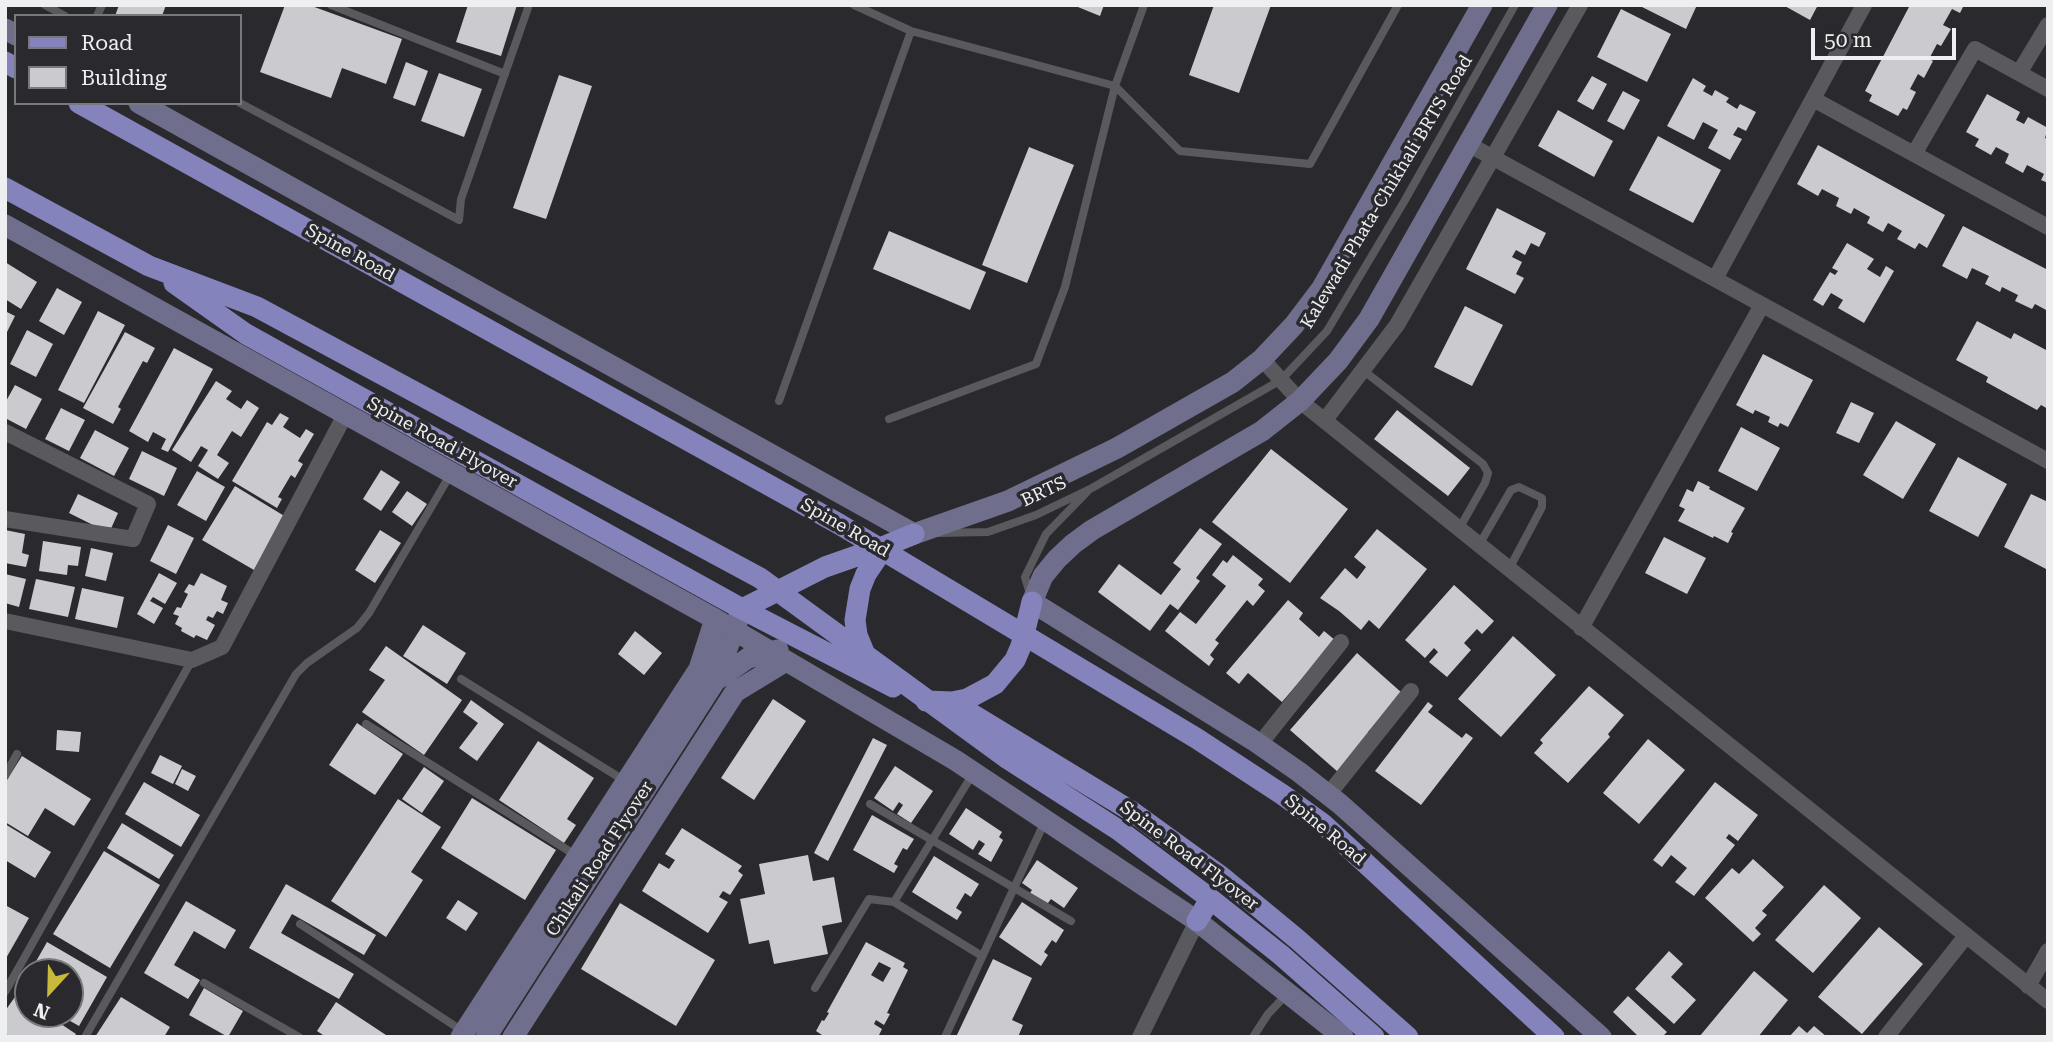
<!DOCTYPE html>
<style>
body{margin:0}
#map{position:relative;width:2053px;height:1042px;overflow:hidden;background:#2a2a2e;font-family:"Roboto Serif",serif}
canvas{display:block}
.frame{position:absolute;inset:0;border:7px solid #eeeff1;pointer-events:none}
.legend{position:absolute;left:14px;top:14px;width:228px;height:91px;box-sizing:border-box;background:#2a2a2e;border:2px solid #78797c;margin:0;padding:9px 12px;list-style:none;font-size:21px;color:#eeeff1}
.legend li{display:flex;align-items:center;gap:14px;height:35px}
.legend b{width:35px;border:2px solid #78797c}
.north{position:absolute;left:14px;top:958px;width:70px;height:70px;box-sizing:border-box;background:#2a2a2e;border:2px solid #78797c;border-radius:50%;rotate:202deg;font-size:19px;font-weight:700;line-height:28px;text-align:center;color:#eeeff1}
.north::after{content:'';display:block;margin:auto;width:24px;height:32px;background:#c8bb3b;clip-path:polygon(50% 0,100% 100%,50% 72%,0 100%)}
.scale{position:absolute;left:1811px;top:28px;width:145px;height:32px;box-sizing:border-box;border:4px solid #eeeff1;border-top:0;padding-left:9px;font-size:21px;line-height:24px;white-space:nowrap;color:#eeeff1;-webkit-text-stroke:5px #2a2a2e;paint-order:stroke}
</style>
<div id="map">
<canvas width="2053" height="1042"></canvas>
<div class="frame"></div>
<ul class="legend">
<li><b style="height:9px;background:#8483bc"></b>Road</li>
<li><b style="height:19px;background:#cacacf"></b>Building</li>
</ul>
<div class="north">N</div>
<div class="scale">50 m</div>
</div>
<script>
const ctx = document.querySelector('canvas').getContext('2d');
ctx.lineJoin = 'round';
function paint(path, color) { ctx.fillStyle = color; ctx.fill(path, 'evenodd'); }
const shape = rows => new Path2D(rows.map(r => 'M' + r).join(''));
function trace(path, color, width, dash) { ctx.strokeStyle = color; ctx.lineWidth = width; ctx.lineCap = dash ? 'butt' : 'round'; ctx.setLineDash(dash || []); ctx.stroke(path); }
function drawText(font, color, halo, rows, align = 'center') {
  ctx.font = font + ' "Roboto Serif",serif'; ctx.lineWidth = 7; ctx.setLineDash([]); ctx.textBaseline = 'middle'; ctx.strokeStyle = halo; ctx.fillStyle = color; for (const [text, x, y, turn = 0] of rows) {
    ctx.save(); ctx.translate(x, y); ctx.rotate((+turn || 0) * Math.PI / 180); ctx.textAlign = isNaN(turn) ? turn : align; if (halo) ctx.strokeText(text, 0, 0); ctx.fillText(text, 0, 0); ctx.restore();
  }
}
const building = shape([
 [119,5,166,5,162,16,115,16],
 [285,5,309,5,402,39,386,84,342,68,331,98,260,72],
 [468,5,517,5,501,56,456,42],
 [1073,5,1104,5,1100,16],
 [1214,5,1271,5,1239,93,1189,75],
 [1638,5,1697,5,1686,29],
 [1783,5,1818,5,1810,20],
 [1910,5,1964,5,1960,13,1952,9,1943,25,1951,29,1941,46,1937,44,1929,59,1933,61,1924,78,1918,74,1910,89,1916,92,1907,110,1903,108,1898,116,1869,101,1872,95,1865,91],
 [1621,9,1671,34,1647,82,1597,57],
 [406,62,428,71,415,106,393,98],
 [439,73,482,89,464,137,421,121],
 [559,75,592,86,546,219,513,208],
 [1592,76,1607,84,1593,110,1577,101],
 [1693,78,1706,86,1703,91,1712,96,1715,90,1729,98,1726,102,1737,109,1740,104,1756,112,1746,131,1738,127,1733,135,1742,139,1730,160,1708,148,1718,130,1703,122,1694,140,1667,126],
 [1623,91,1640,100,1624,130,1607,121],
 [1987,94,2020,112,2016,120,2024,124,2028,117,2048,128,2045,138,2048,139,2048,183,2041,180,2044,174,2027,165,2023,173,2005,163,2009,154,1996,147,1991,155,1975,146,1979,139,1966,132],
 [1558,110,1613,141,1594,177,1538,146],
 [1658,136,1721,170,1693,223,1629,190],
 [1818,145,1945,215,1927,248,1919,243,1915,249,1897,239,1902,231,1888,223,1883,232,1867,223,1870,217,1854,208,1851,214,1836,206,1839,198,1822,189,1818,196,1797,184],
 [1029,147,1074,165,1027,283,982,265],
 [1497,208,1546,233,1539,247,1531,243,1525,255,1516,250,1512,257,1522,262,1516,274,1524,278,1515,294,1466,269],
 [1963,226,2048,270,2048,311,2035,304,2032,309,2015,301,2018,295,2002,287,2000,292,1985,284,1989,276,1972,268,1967,279,1942,266],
 [889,231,986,272,970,310,873,269],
 [1847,243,1874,259,1867,269,1880,277,1886,266,1894,271,1864,323,1838,308,1843,300,1831,293,1823,306,1813,300,1830,272,1835,275,1838,271,1832,268],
 [5,262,37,282,21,309,5,299],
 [57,288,82,302,64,335,39,321],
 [1465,306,1503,325,1472,386,1434,367],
 [5,311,15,316,5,336],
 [98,311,125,325,84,403,58,390],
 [1977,321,2011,339,2014,333,2048,351,2048,409,2041,405,2037,410,1986,382,1988,377,1956,360],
 [27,330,53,344,36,377,10,364],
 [125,332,155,348,147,363,143,361,118,407,121,409,113,424,83,408],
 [174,348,213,369,168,452,161,449,166,439,153,432,148,442,129,431],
 [1763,354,1813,380,1788,427,1780,423,1778,427,1768,422,1770,417,1755,410,1753,414,1736,405],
 [216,381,232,391,226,399,241,409,247,400,259,408,241,437,232,431,217,455,229,463,218,479,198,466,208,450,201,446,191,462,172,450],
 [15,385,42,399,26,429,5,418,5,403],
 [1851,402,1874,413,1859,443,1836,433],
 [61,408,85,420,69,451,45,439],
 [1397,410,1470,468,1448,496,1374,439],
 [280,413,289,418,283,427,300,438,306,429,314,434,298,461,303,464,295,478,291,475,278,497,282,499,277,508,232,481,267,422,272,425],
 [1896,421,1936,444,1903,499,1863,475],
 [1741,427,1780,448,1757,491,1718,471],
 [95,430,129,448,114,476,80,458],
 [1271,449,1348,509,1290,583,1212,522],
 [142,451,177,468,164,496,129,479],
 [1958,457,2007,484,1978,537,1929,511],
 [381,470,400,482,381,511,363,499],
 [197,471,225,487,206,521,177,505],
 [1698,481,1710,487,1709,489,1745,508,1731,532,1733,533,1728,543,1714,536,1713,538,1678,521,1685,509,1679,506,1687,489,1693,492],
 [235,486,286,517,254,570,202,540],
 [407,491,427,504,412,526,392,512],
 [78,494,118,513,109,533,69,513],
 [2031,494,2048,502,2048,565,2046,569,2004,547],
 [168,525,194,538,176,574,150,561],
 [1200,528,1222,544,1196,578,1200,581,1178,610,1170,604,1150,631,1098,592,1119,564,1161,595,1181,569,1173,563],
 [1377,529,1427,569,1379,629,1369,620,1361,630,1339,611,1320,598,1345,568,1357,579,1366,567,1354,557],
 [5,530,25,534,22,553,29,555,26,567,5,563],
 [380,530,401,543,375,583,355,570],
 [1664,537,1706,558,1687,594,1645,573],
 [43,541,81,547,78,566,68,565,67,575,39,571],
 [91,548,113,553,106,581,85,576],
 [1233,555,1263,579,1258,585,1265,591,1253,606,1247,600,1215,640,1219,643,1210,655,1214,659,1209,666,1165,631,1180,612,1196,624,1226,586,1212,575,1223,560,1227,563],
 [159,573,177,583,165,604,153,597,150,601,163,608,154,624,137,614],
 [201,573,227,586,221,600,228,603,223,614,217,611,213,618,208,616,206,620,215,625,207,640,196,635,194,638,181,631,182,628,175,624,179,616,173,614,177,607,181,608,188,594,184,592,189,584,194,586],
 [5,574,26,579,19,607,5,603],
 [36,579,75,587,68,617,29,609],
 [1454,585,1494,621,1482,634,1477,629,1464,643,1471,650,1447,677,1429,662,1438,652,1434,648,1425,658,1405,640],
 [82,588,124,597,117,628,75,619],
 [1288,600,1303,613,1299,619,1319,637,1324,631,1335,640,1282,702,1248,673,1239,684,1226,673],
 [423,625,466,653,447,684,403,656],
 [635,631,662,653,644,675,618,654],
 [1513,636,1556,675,1501,737,1458,699],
 [386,646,462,700,424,755,362,712,385,680,369,670],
 [1357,653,1402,693,1368,732,1371,734,1338,772,1290,730],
 [1589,686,1624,715,1608,734,1610,737,1568,783,1534,753,1543,743,1540,740],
 [773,699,806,721,754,800,721,778],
 [471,700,504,724,477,761,459,748,478,723,463,712],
 [1428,702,1433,706,1428,712,1462,738,1466,733,1473,738,1421,805,1375,771],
 [357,723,403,754,375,795,329,765],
 [57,730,81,732,79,752,56,750],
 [873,738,887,745,828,861,814,853],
 [1648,739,1685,770,1639,824,1603,793],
 [538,741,594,778,567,819,576,825,564,843,499,800],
 [160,755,182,766,173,784,151,773],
 [22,756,91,799,74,826,45,808,28,836,5,822,5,783],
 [895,766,933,791,911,823,897,814,903,805,899,802,893,811,874,798],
 [424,767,444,781,422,813,402,799],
 [182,769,196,776,188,791,175,784],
 [144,782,200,815,181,847,125,814],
 [1715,782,1758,815,1738,841,1729,834,1726,838,1735,845,1694,896,1675,882,1687,868,1671,855,1662,867,1653,860],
 [472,798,556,850,525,900,441,848],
 [398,799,441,827,411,872,423,880,386,937,331,901],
 [966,808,1002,832,999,837,1003,840,991,862,978,854,985,844,979,840,973,850,949,834],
 [872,815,914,839,907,850,903,848,894,864,898,866,894,873,853,850],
 [122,823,174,855,159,879,107,848],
 [5,824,51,852,35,878,5,860],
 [682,828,742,866,738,871,743,875,730,895,723,891,719,897,728,902,708,933,642,891,659,863,669,869,675,860,665,854],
 [104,851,160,885,110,968,53,934],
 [808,855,813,881,834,877,842,922,822,926,828,954,774,964,769,940,749,944,740,899,765,894,759,864],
 [934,856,979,884,971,897,965,893,956,908,962,912,957,920,912,892],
 [1753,859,1784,887,1762,911,1767,915,1755,928,1761,934,1753,942,1705,898,1732,868,1739,874],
 [1037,860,1078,888,1064,908,1051,899,1045,907,1028,896,1032,890,1022,883],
 [286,884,376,935,364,955,292,914,281,933,354,974,339,999,249,948],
 [1824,885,1861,918,1813,973,1775,940],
 [458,900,478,913,466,931,446,918],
 [186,901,236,930,225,949,194,931,174,965,200,980,188,999,144,973],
 [1022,902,1064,930,1056,943,1052,940,1044,952,1048,955,1041,966,999,937],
 [620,903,715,960,676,1026,581,969],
 [5,905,29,918,5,960],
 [1879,927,1923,964,1862,1034,1818,997],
 [47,942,107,977,79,1026,58,1014,70,1014,70,972,30,972],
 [866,942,905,963,903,967,908,970,887,1013,890,1014,884,1025,876,1020,874,1024,882,1029,878,1037,825,1037,816,1031,822,1020,824,1021,829,1013,827,1012],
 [879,962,891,968,883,982,871,975],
 [1669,951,1683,964,1671,977,1696,1000,1674,1024,1635,989],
 [993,959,1032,978,1012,1020,1023,1025,1018,1037,956,1037],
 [1754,971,1788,1000,1758,1037,1699,1037],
 [204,988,243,1011,228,1037,189,1015],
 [17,994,28,1001,28,1014,46,1014,76,1034,74,1037,10,1037,5,1033,5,1011],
 [1628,996,1667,1032,1662,1037,1639,1037,1613,1012],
 [121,997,170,1027,164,1037,95,1037],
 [336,1002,389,1037,326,1037,317,1031],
 [1799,1026,1807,1033,1814,1026,1827,1037,1789,1037]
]);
const lane = shape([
 [45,5,65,16],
 [331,5,505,74],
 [854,5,911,31,1115,86,1144,5],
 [97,16,102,5],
 [1115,86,1180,151,1310,164,1398,5],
 [240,103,459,220,461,199,529,5],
 [1364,371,1483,464,1488,473,1485,483,1459,529],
 [779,401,911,31],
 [889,419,1036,364,1065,287,1115,86],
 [938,533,988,532,1036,515,1092,488,1281,380,1327,331,1405,200,1515,5],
 [1479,545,1511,490,1519,487,1542,498,1542,507,1509,569],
 [1030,594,1025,577,1046,534,1087,492],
 [461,679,625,781],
 [366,724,577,856],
 [974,772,894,902,982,956],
 [5,776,17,754],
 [870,804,1071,921],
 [300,924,464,1032],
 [204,983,299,1037],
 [815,988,869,899,894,902],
 [5,992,192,660],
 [85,1037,296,674,307,663,357,628,369,613,450,475],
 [945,1037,1045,821],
 [1253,1037,1268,1014,1288,993]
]);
const street = shape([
 [2019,73,2048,25],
 [1813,99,2048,227],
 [1468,144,2048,461],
 [1914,154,1975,49,2048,89],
 [1715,279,1864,5],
 [1262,359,1300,401,2048,1001],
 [1325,420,1397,325,1580,5],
 [5,432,148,504,133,539,5,519],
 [5,621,192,660,222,647,346,413],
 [1581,628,1762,305],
 [1259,745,1341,642],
 [1328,795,1411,691],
 [2028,986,2048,951],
 [1140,1037,1197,921],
 [1886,1037,1966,936]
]);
const secondary = shape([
 [1547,5,1369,319,1338,361,1300,401,1262,431,1092,530,1073,544,1057,559,1043,576,1032,602,1253,740,1299,772,1340,804,1601,1037],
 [5,29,16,35],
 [139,103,914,534,1008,501,1117,448,1233,382,1262,359,1294,325,1322,288,1482,5],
 [5,225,715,619,955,760,1197,921,1343,1037],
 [715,681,748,658,778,650],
 [461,1037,699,669,715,619],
 [486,1037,715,681,739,617],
 [513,1037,735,692,786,661]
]);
const primary = shape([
 [5,62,16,68],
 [79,103,839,524,1196,738,1283,795,1323,824,1554,1037],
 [5,188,149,266,257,307,760,578,1008,759,1120,831,1208,897,1281,955,1374,1037],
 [174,283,246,334,742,609,893,687],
 [742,609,825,567,885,546],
 [866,657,857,635,855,620,860,589,866,574,885,546,914,534],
 [926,701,952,702,967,699,995,684,1015,660,1021,646,1032,602],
 [952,702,1131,811,1222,877,1297,939,1408,1037],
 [1197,921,1210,899]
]);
const streetNames = [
 ["Kalewadi Phata-Chikhali BRTS Road",1387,192,-59],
 ["Spine Road",350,253,29],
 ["Spine Road Flyover",442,443,29],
 ["BRTS",1044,492,-25],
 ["Spine Road",845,528,30],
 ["Spine Road",1325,830,40],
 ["Spine Road Flyover",1189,856,37],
 ["Chikali Road Flyover",600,859,-57]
];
paint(building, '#cacacf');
trace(lane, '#5a5a5e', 8);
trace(street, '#5a5a5e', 16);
trace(secondary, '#6f6e8d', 21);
trace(primary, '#8483bc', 21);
drawText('18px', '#eeeff1', '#2a2a2e', streetNames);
</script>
